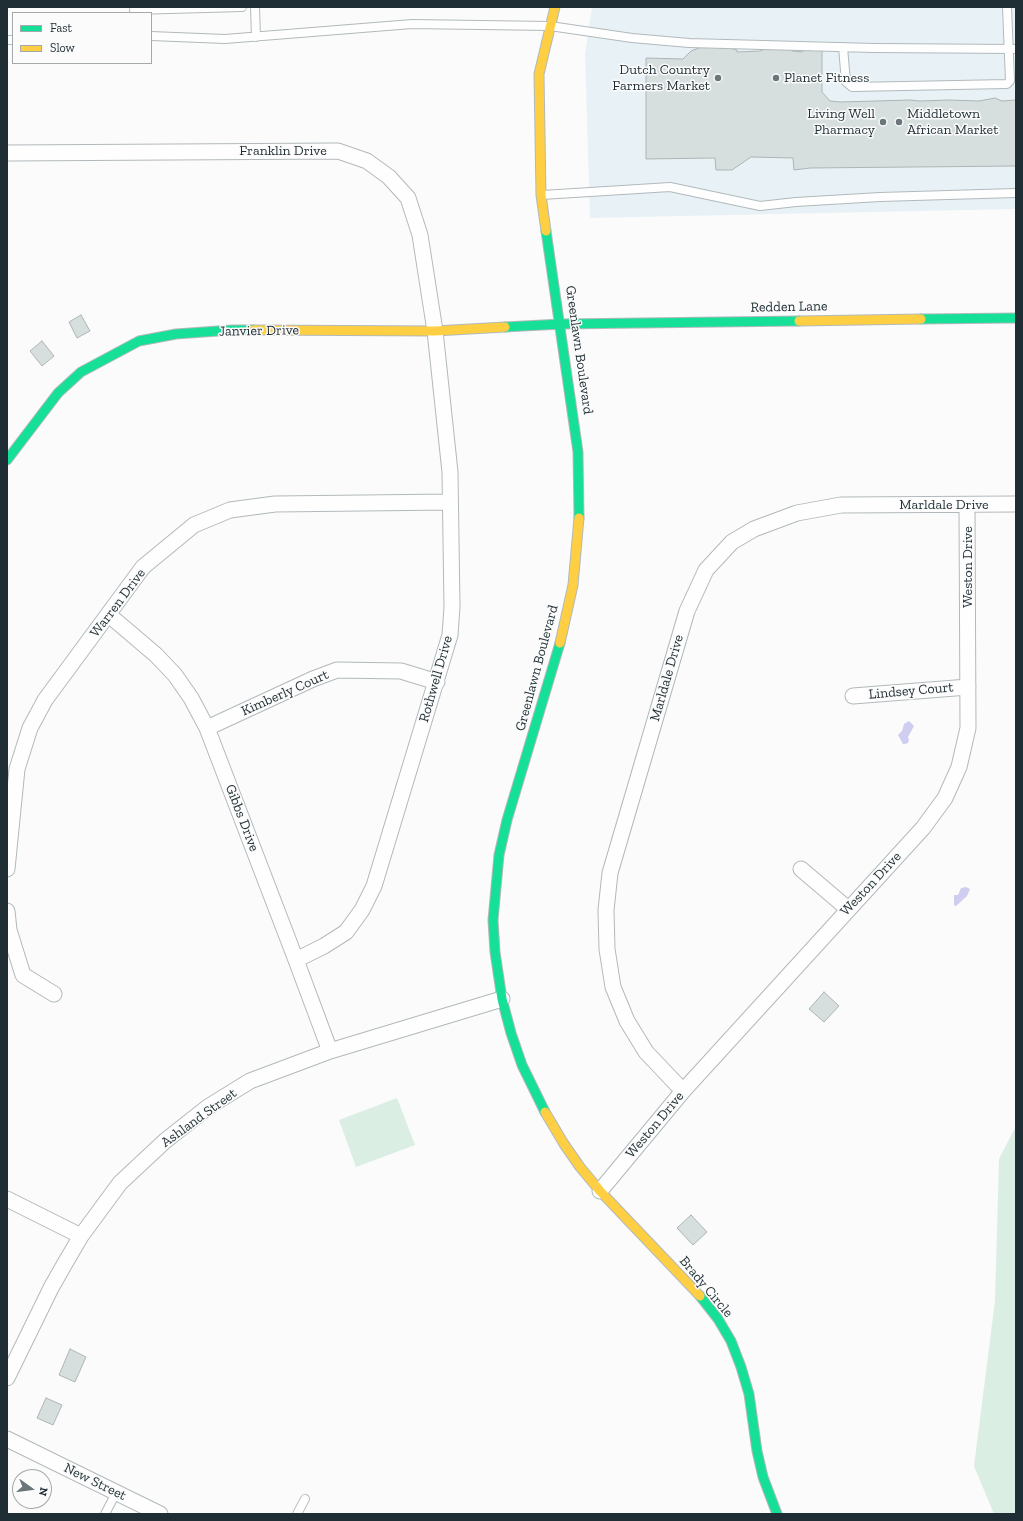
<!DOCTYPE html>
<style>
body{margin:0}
#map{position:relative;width:1023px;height:1521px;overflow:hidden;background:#fbfbfb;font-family:"Zilla Slab",serif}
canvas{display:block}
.frame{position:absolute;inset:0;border:8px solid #1e2e34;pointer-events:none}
.legend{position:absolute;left:12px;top:12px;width:140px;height:52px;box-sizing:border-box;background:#fbfbfb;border:1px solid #a3a9ab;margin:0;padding:5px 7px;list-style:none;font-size:12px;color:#1e2e34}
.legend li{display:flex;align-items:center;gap:8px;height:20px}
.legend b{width:20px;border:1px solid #a3a9ab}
.north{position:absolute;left:12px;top:1469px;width:40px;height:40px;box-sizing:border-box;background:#fbfbfb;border:1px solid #a3a9ab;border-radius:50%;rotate:104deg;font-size:11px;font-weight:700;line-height:16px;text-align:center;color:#1e2e34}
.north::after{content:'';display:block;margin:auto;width:14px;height:18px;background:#6b767a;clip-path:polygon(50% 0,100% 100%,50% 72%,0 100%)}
</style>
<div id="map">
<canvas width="1023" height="1521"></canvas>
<div class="frame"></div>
<ul class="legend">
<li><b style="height:5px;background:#16e098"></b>Fast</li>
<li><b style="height:5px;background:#ffcf43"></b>Slow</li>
</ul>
<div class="north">N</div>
</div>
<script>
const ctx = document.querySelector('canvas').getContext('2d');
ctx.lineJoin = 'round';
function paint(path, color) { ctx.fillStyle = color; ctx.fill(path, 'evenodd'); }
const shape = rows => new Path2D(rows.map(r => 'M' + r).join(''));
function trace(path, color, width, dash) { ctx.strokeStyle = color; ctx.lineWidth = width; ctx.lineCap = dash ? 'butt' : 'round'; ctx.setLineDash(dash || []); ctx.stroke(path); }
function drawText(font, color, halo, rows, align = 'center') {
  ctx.font = font + ' "Zilla Slab",serif'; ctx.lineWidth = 3; ctx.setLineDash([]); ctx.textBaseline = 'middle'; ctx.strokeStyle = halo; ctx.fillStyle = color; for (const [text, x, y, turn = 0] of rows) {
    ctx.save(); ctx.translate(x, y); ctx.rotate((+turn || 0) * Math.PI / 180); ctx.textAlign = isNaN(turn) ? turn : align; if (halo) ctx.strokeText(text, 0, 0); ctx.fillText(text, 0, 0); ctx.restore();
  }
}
const built = shape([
 [592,7,1016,7,1016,209,590,218,585,54]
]);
const green = shape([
 [397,1098,415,1145,356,1167,339,1120],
 [1016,1126,1016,1514,994,1514,974,1466,995,1301,999,1159]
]);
const water = shape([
 [909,721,914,726,908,737,909,740,908,743,905,744,903,744,898,735,902,731,904,724],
 [966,887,970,889,967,896,956,906,954,905,954,895,958,895,961,888]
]);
const building = shape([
 [704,46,729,48,737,50,737,52,760,51,765,49,792,49,792,51,802,52,807,48,814,48,822,51,822,92,830,101,840,102,910,100,920,101,948,100,979,101,995,98,1002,101,1016,100,1016,166,810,168,794,170,793,158,751,157,732,170,716,170,715,158,646,159,646,58,683,59,691,51,704,46],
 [81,315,90,331,77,338,69,322,81,315],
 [42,341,54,356,42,366,30,351,42,341],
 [824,992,839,1006,824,1022,809,1009,824,992],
 [691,1215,707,1232,693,1245,677,1228,691,1215],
 [70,1349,86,1357,75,1382,59,1375,70,1349],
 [46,1398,62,1405,53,1425,37,1418,46,1398]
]);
const lane = shape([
 [255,7,256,37],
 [134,10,242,7],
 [151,36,225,39,412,24,550,26,632,38,689,43,874,48,1016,49],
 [7,40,13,40],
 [843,47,846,82,852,87,1007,84,1010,81,1007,7],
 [542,195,670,187,760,206,796,202,880,197,1016,193],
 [105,1514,116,1493],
 [297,1514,305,1499]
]);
const street = shape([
 [7,153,338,151,367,161,389,177,408,198,420,235,435,331,450,472,452,607,450,635,374,886,362,910,346,932,324,946,296,960],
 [109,615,156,655,175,675,191,698,207,728,296,960,330,1051],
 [853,696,968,687],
 [207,728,313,679,337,670,401,671,437,682],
 [7,869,17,769,30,728,45,700,143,567,194,525,230,510,275,504,450,502],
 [801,869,848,909],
 [7,911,9,930,23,975,54,994],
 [683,1091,646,1052,627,1021,613,987,607,949,606,910,610,873,687,611,706,570,732,542,754,529,797,513,841,505,1016,504],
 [600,1191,683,1091,923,828,945,798,959,767,968,728,967,505],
 [7,1199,81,1236],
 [7,1378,51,1288,64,1265,81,1236,120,1183,165,1141,208,1107,250,1081,330,1051,502,999],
 [7,1439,160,1514]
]);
const fast = shape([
 [546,231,578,452,579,518],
 [921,319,1016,318],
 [505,327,561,324,799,321],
 [7,460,58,393,81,372,139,341,176,334,232,330,253,330],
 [545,1112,522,1065,511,1033,502,999,495,952,493,920,499,855,507,820,560,643],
 [700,1296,718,1319,731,1341,741,1367,749,1394,757,1451,763,1477,777,1514]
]);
const slow = shape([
 [546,231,541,195,539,74,555,7],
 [799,321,921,319],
 [253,330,435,331,505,327],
 [560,643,573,585,579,518],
 [545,1112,564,1144,580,1167,600,1191,700,1296]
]);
const markers = [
 [718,78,4,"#6b767a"],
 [776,78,4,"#6b767a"],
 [883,122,4,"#6b767a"],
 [899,122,4,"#6b767a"]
];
const poiNames = [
 ["Dutch Country",710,70],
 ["Farmers Market",710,86],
 ["Planet Fitness",784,78,"left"],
 ["Living Well",875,114],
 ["Pharmacy",875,130],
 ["Middletown",907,114,"left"],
 ["African Market",907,130,"left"]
];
const streetNames = [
 ["Franklin Drive",283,151],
 ["Redden Lane",789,307,-1],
 ["Janvier Drive",259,331,-1],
 ["Greenlawn Boulevard",579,350,82],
 ["Marldale Drive",944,505],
 ["Weston Drive",968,567,-90],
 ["Warren Drive",118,603,-53],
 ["Greenlawn Boulevard",537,668,-75],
 ["Marldale Drive",667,678,-74],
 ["Rothwell Drive",436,679,-74],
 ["Lindsey Court",911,691,-5],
 ["Kimberly Court",285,693,-24],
 ["Gibbs Drive",242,818,69],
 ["Weston Drive",871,884,-47],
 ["Ashland Street",199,1118,-36],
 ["Weston Drive",655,1125,-50],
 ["Brady Circle",706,1287,50],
 ["New Street",95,1482,26]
];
paint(built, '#e8f2f6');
paint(green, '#daeee3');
paint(water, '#cfcef0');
paint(building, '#d6dfde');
trace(building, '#adb6b5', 1);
trace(lane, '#b2b9bc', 10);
trace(street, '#b2b9bc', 17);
trace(fast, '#b2b9bc', 11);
trace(slow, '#b2b9bc', 11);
trace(lane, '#fefefe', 8);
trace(street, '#fefefe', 15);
trace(fast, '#16e098', 9);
trace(slow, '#ffcf43', 9);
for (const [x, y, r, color] of markers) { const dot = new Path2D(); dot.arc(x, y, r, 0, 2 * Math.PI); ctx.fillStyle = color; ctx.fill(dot); trace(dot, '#fbfbfb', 1.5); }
drawText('14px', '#1e2e34', '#fbfbfb', poiNames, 'right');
drawText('14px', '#1e2e34', '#fbfbfb', streetNames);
</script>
